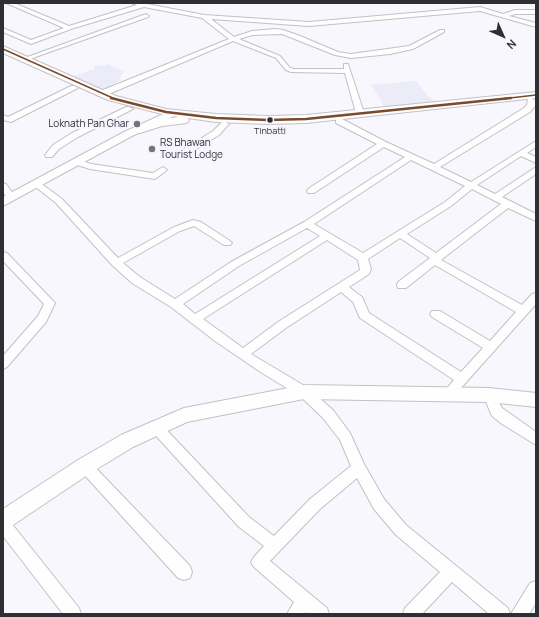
<!DOCTYPE html>
<style>
body{margin:0}
#map{position:relative;width:539px;height:617px;overflow:hidden;background:#f8f7fd;font-family:Manrope,sans-serif}
canvas{display:block}
.frame{position:absolute;inset:0;border:4px solid #2e2e33;pointer-events:none}
.north{position:absolute;left:483px;top:16px;width:40px;height:40px;-webkit-text-stroke:3px #f6f5ff;paint-order:stroke;rotate:135deg;font-size:11px;font-weight:700;line-height:16px;text-align:center;color:#2e2e33}
.north::after{content:'';display:block;margin:auto;width:14px;height:18px;background:#2e2e33;clip-path:polygon(50% 0,100% 100%,50% 72%,0 100%)}
</style>
<div id="map">
<canvas width="539" height="617"></canvas>
<div class="frame"></div>
<div class="north">N</div>
</div>
<script>
const ctx = document.querySelector('canvas').getContext('2d');
ctx.lineJoin = 'round';
function paint(path, color) { ctx.fillStyle = color; ctx.fill(path, 'evenodd'); }
const shape = rows => new Path2D(rows.map(r => 'M' + r).join(''));
function trace(path, color, width, dash) { ctx.strokeStyle = color; ctx.lineWidth = width; ctx.lineCap = dash ? 'butt' : 'round'; ctx.setLineDash(dash || []); ctx.stroke(path); }
function drawText(font, color, halo, rows, align = 'center') {
  ctx.font = font + ' Manrope,sans-serif'; ctx.lineWidth = 4; ctx.setLineDash([]); ctx.textBaseline = 'middle'; ctx.strokeStyle = halo; ctx.fillStyle = color; for (const [text, x, y, turn = 0] of rows) {
    ctx.save(); ctx.translate(x, y); ctx.rotate((+turn || 0) * Math.PI / 180); ctx.textAlign = isNaN(turn) ? turn : align; if (halo) ctx.strokeText(text, 0, 0); ctx.fillText(text, 0, 0); ctx.restore();
  }
}
const built = shape([
 [108,64,124,71,118,82,102,90,71,77,95,69,94,68,95,65,104,66],
 [416,81,428,96,436,102,384,108,382,102,371,85]
]);
const street = shape([
 [6,3,14,3,69,26,137,5,131,3,142,3,204,15,309,22,480,7,503,14,515,10,536,10,536,14,515,14,509,16,536,23,536,27,480,11,309,26,211,19,234,37,252,31,275,29,283,30,300,36,338,52,351,54,409,46,440,30,444,30,444,32,413,49,390,54,351,58,335,55,282,34,253,35,239,39,280,56,290,68,294,69,344,69,344,64,348,64,364,113,360,115,356,113,345,73,291,72,286,70,276,58,233,41,104,96,98,96,98,92,229,39,202,18,144,7,71,29,31,44,3,32,3,28,31,40,64,28,6,3],
 [146,14,149,16,148,17,27,60,22,59,146,14],
 [71,86,74,86,78,88,11,122,3,120,3,115,8,117,71,86],
 [528,98,531,98,535,100,535,106,530,112,440,167,471,182,536,141,536,147,527,153,536,157,536,163,521,156,477,185,495,194,536,167,536,174,502,197,536,214,536,221,508,208,441,260,522,305,532,294,536,293,536,304,452,398,448,399,444,398,442,394,454,380,360,318,353,302,341,292,286,328,251,354,308,388,333,410,350,433,364,464,384,499,406,525,508,608,510,614,489,614,452,582,422,614,403,614,405,608,440,572,396,535,374,509,357,478,320,509,270,561,327,608,329,614,308,614,306,612,305,614,287,614,294,602,254,567,251,562,254,557,264,546,239,527,148,427,150,423,155,421,160,423,249,517,274,536,310,499,351,466,340,440,323,418,300,396,262,373,215,341,171,307,132,283,112,265,56,203,32,184,36,181,39,182,62,199,118,258,174,227,193,220,201,222,230,241,232,243,230,245,224,245,194,226,180,231,123,263,140,277,175,299,231,262,304,222,405,157,384,147,314,193,308,193,307,191,308,189,377,144,336,123,336,119,342,119,386,142,434,164,524,108,527,105,528,98],
 [411,160,465,186,445,202,363,253,314,224,411,160],
 [472,189,501,204,436,253,407,234,451,206,472,189],
 [307,228,320,236,195,314,183,304,239,266,307,228],
 [400,238,430,258,398,282,397,285,398,288,406,288,435,265,516,312,490,341,440,311,432,311,430,314,432,317,483,348,461,372,369,313,362,297,349,287,369,274,371,269,368,259,400,238],
 [327,240,358,260,360,270,278,322,243,348,203,319,327,240],
 [126,107,129,107,133,109,78,137,59,149,52,157,46,157,45,155,53,145,72,133,126,107],
 [222,122,225,122,229,124,219,135,187,155,181,155,180,153,181,151,213,131,222,122],
 [77,159,91,164,153,173,163,167,167,170,155,179,90,169,74,164,73,162,77,159],
 [3,183,6,184,14,195,16,197,14,199,8,199,3,192,3,183],
 [3,252,7,253,55,303,46,322,7,367,3,369,3,356,38,316,44,304,3,261,3,252],
 [489,390,493,391,502,408,536,432,536,445,502,424,492,416,483,395,485,391,489,390],
 [85,460,90,462,190,566,192,572,190,578,184,580,178,578,80,470,78,466,80,462,85,460],
 [3,517,8,519,79,608,81,614,63,614,3,536,3,517],
 [536,581,536,603,529,614,511,614,530,583,536,581]
]);
const secondary = shape([
 [172,110,177,113,176,115,132,136,3,206,3,197,124,132,172,110],
 [304,385,489,388,536,393,536,407,489,402,304,399,187,422,133,447,92,472,10,527,3,530,3,509,78,460,121,435,184,408,304,385]
]);
const primary = shape([
 [3,46,116,96,166,109,216,114,268,116,306,115,536,92,536,98,306,123,268,124,216,122,188,118,189,120,187,123,162,126,140,133,136,132,134,129,136,126,161,119,179,117,166,115,108,100,3,53,3,46]
]);
const bus1Far1 = shape([
 [3,49,115,99],
 [501,99,536,95]
]);
const bus1 = shape([
 [111,98,166,112,216,118,268,120,306,119,511,98]
]);
const markers = [
 [270,120,3.5,"#2e2e33"],
 [137,124,4,"#75747a"],
 [152,149,4,"#75747a"]
];
const farBusnames = [
 ["Tinbatti",270,131]
];
const farPoinames = [
 ["Loknath Pan Ghar",129,124],
 ["RS Bhawan",160,143,"left"],
 ["Tourist Lodge",160,155,"left"]
];
paint(built, '#ecebf8');
trace(street, '#c2c1c5', 2);
trace(secondary, '#c2c1c5', 2);
trace(primary, '#c2c1c5', 2);
paint(street, '#fefeff');
paint(secondary, '#fefeff');
paint(primary, '#fefeff');
trace(bus1Far1, '#7a4b2a', 1.5);
trace(bus1, '#7a4b2a', 2.5);
for (const [x, y, r, color] of markers) { const dot = new Path2D(); dot.arc(x, y, r, 0, 2 * Math.PI); ctx.fillStyle = color; ctx.fill(dot); trace(dot, '#f6f5ff', 1.5); }
drawText('9px', '#2e2e33', '#f6f5ff', farBusnames);
drawText('10px', '#2e2e33', '#f6f5ff', farPoinames, 'right');
</script>
